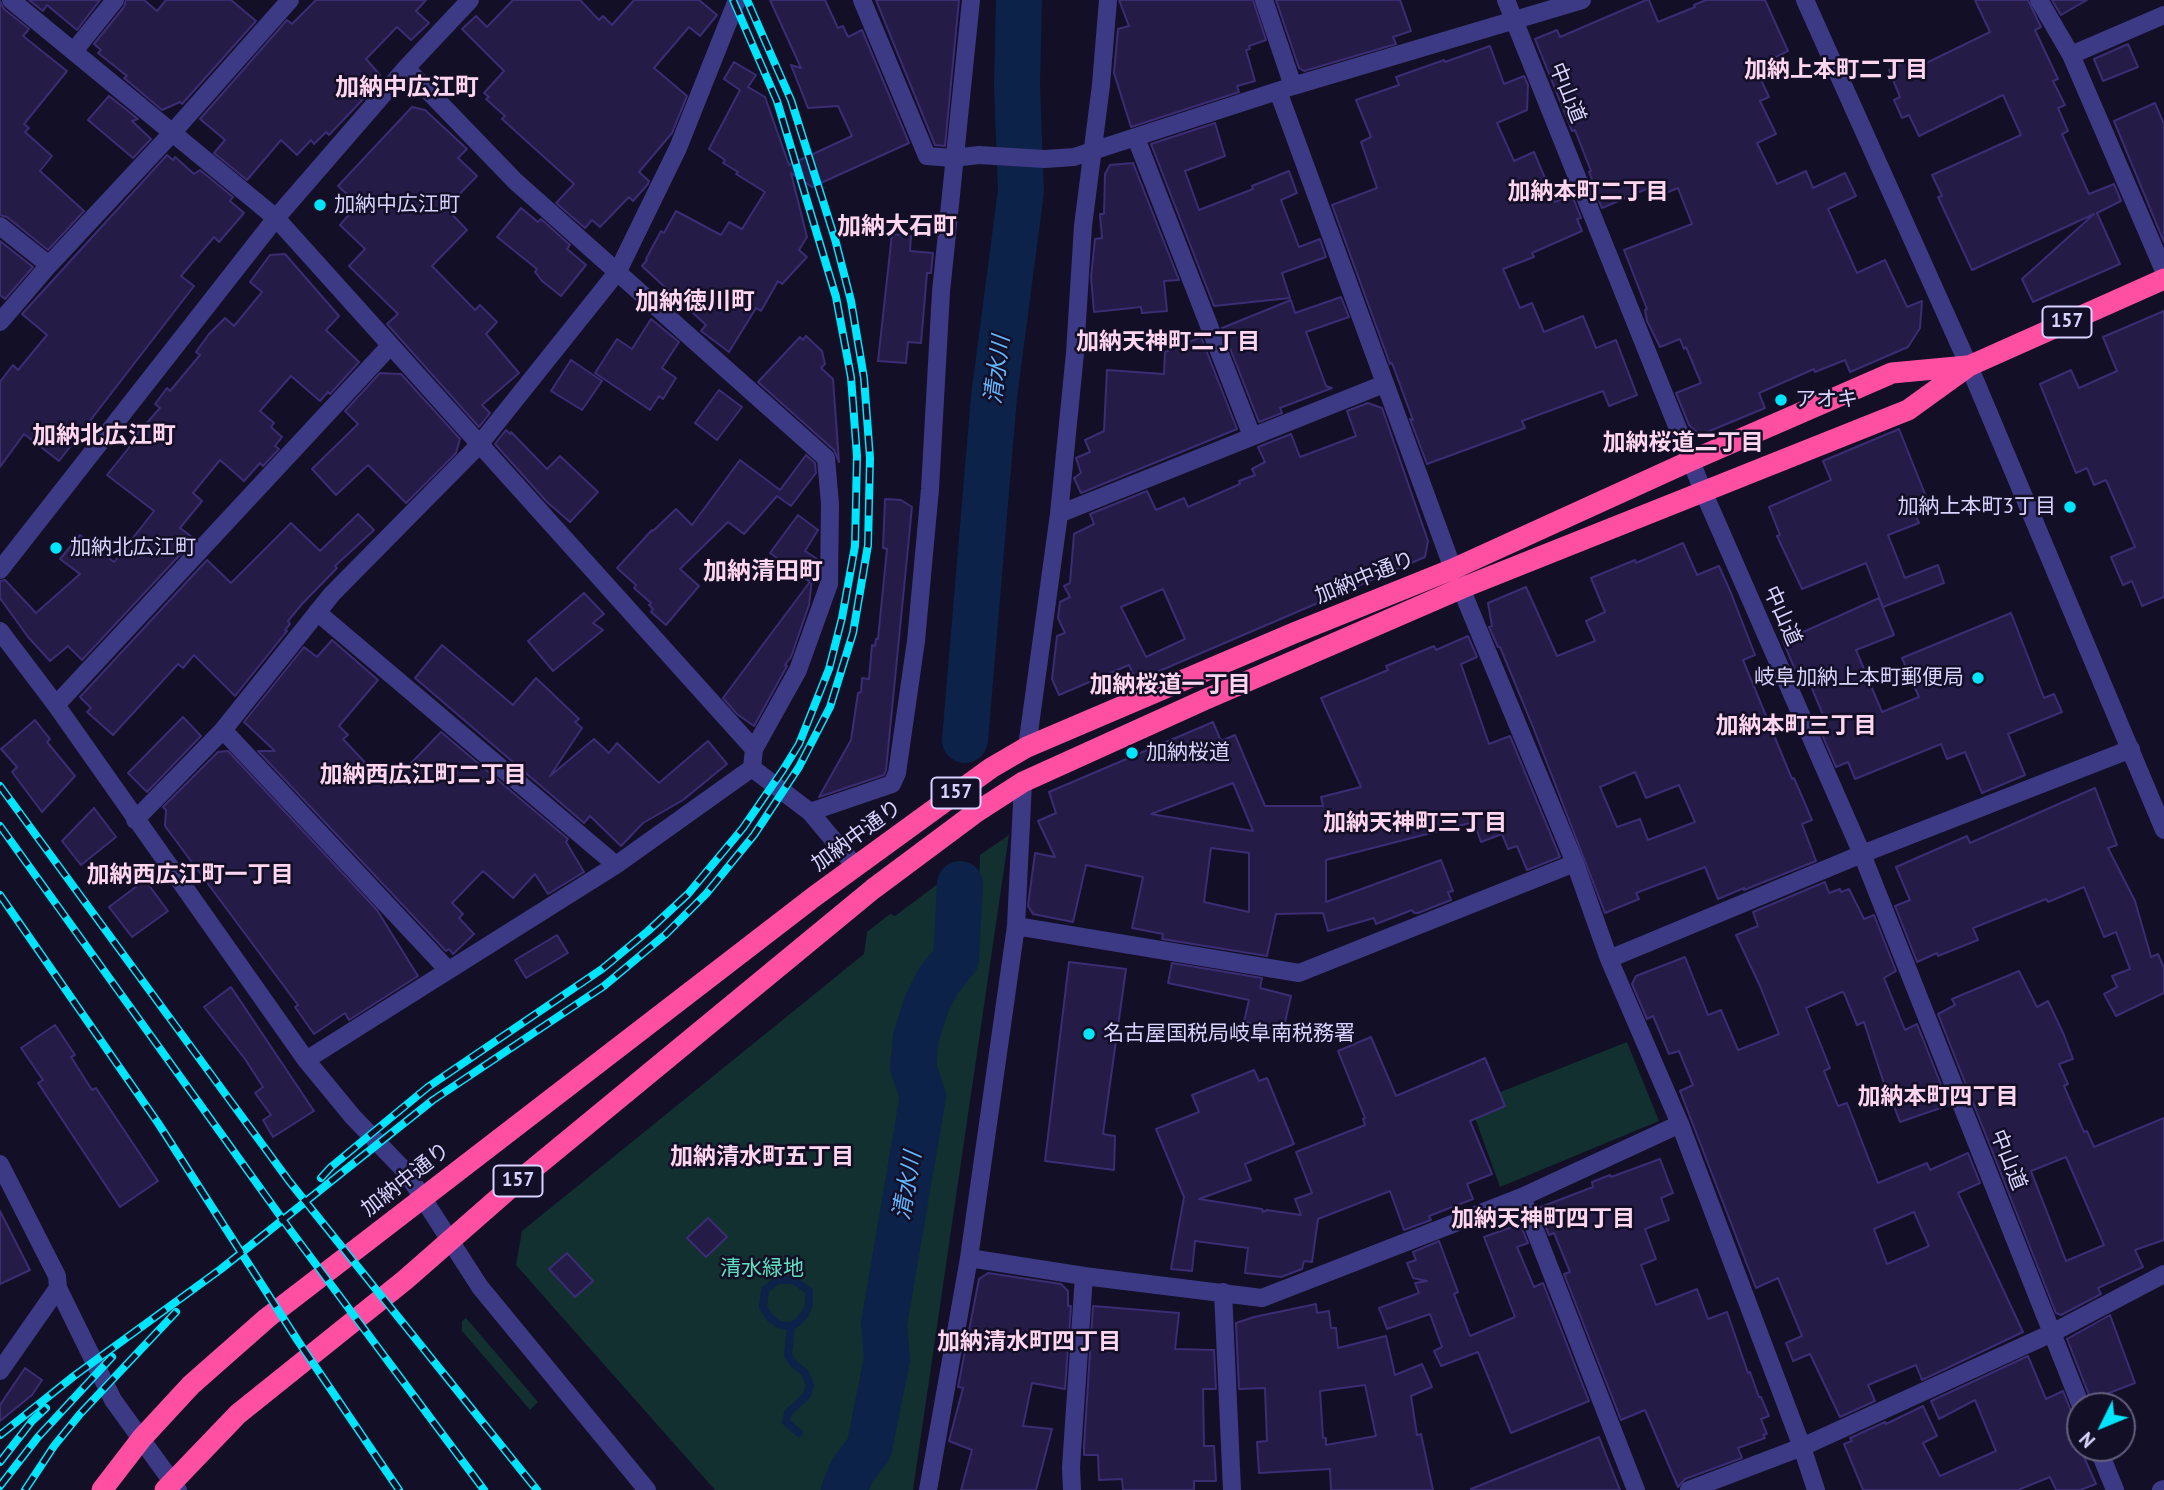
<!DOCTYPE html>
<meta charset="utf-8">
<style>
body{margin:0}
#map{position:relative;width:2164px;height:1490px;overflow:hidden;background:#130f26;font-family:"PT Sans",sans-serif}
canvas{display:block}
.north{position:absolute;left:2066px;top:1392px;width:70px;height:70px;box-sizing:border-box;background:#130f26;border:2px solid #625e7d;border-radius:50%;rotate:227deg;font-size:19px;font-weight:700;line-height:28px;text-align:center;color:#d9d4ff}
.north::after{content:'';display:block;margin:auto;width:24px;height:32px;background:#00e5ff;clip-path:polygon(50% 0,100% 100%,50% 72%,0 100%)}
</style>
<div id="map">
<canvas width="2164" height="1490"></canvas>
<div class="north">N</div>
</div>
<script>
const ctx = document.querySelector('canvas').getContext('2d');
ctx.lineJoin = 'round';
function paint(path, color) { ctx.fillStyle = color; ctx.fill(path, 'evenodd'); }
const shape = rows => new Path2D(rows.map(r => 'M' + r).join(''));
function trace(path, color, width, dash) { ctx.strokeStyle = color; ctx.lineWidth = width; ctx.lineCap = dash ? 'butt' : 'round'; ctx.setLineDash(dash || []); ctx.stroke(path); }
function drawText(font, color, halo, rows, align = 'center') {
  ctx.font = font + ' "PT Sans","Noto Sans JP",sans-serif'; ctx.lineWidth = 5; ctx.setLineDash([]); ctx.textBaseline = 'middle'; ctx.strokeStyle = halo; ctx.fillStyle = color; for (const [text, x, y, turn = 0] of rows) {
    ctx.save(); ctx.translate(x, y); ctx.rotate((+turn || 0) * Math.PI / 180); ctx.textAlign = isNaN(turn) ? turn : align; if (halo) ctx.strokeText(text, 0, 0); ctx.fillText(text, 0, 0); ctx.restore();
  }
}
const green = shape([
 [1009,835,913,1490,715,1490,516,1265,522,1231,864,954,867,932,890,914,895,916,939,883,979,885,980,855],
 [1627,1042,1659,1121,1500,1187,1470,1104],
 [466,1318,538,1402,530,1410,462,1331,462,1321]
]);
const stream = shape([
 [791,1326,798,1322,805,1314,809,1305,809,1291,794,1280,777,1280,765,1290,763,1307,770,1318,780,1325,791,1326,788,1355,793,1363,805,1373,810,1385,807,1395,788,1413,786,1422,799,1433]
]);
const river = shape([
 [965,740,994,397,1021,191,1017,86,1019,0],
 [844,1490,853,1469,869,1449,887,1359,884,1324,923,1096,913,1067,916,1037,927,1003,938,981,956,959,960,884]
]);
const building = shape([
 [29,0,100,0,77,30,47,5,43,11,29,0],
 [126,0,144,0,157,11,166,0,231,0,256,21,182,104,180,102,162,110,124,78,127,76,98,53,101,50,94,44,124,7,126,0],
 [316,0,426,0,416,11,429,23,411,40,397,27,366,59,380,75,361,93,365,97,329,135,326,132,314,144,311,140,297,155,281,140,247,180,214,153,225,140,200,119,287,20,292,24,316,0],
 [513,0,580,0,599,20,603,16,612,25,634,0,699,0,717,15,700,36,689,27,654,68,687,96,672,133,639,172,649,181,648,184,633,201,629,197,600,227,592,220,585,228,556,203,574,184,502,119,505,116,486,99,489,97,484,93,504,71,462,29,476,16,487,27,513,0],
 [770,0,825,0,838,28,843,26,848,37,862,30,909,143,812,187,791,173,807,237,799,250,807,257,782,284,778,281,761,311,756,308,729,352,701,331,706,325,642,266,647,260,646,259,661,231,664,233,676,211,721,235,729,222,742,229,765,192,736,174,738,172,723,163,725,160,709,149,740,90,724,79,734,62,756,75,748,87,765,97,789,165,852,136,838,106,808,108,791,65,801,68,770,0],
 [876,0,959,0,945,146,935,145,876,0],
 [1119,0,1253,0,1266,40,1249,46,1250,49,1246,50,1255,81,1237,86,1239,92,1131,127,1114,73,1118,29,1129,26,1119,0],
 [1276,0,1400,0,1411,31,1393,37,1396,44,1304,71,1299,68,1276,0],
 [1646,0,1649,0,1658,22,1695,7,1694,5,1706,0,1765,0,1788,51,1755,67,1769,97,1760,101,1776,134,1757,143,1777,184,1806,171,1813,188,1845,173,1856,196,1828,209,1857,273,1885,260,1907,307,1922,301,1920,328,1908,347,1850,372,1845,360,1815,372,1814,369,1759,393,1765,408,1700,435,1689,425,1676,393,1701,383,1686,347,1684,349,1680,339,1660,347,1647,321,1645,310,1647,309,1624,250,1692,224,1678,188,1656,197,1651,187,1602,208,1593,187,1595,187,1589,172,1591,171,1575,130,1572,131,1535,39,1557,30,1560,37,1646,0],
 [1975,0,2028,0,2041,27,2035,30,2058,79,2053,81,2065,105,2058,108,2068,131,2062,134,2089,194,2114,184,2121,201,2097,213,2120,264,2033,302,2022,279,2094,214,1972,270,1938,197,1942,196,1932,175,2021,135,2003,95,1919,136,1909,115,1902,118,1894,100,1900,97,1889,70,1913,58,1916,68,1990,32,1975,0],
 [2052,0,2087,0,2061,15,2052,0],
 [0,1,4,9,29,29,23,36,67,71,24,124,29,128,25,132,52,156,40,171,84,211,48,250,7,217,0,215,0,1],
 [2128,44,2138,67,2103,81,2094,59,2128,44],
 [1490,46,1504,84,1524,76,1528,85,1527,110,1497,123,1514,161,1534,152,1555,202,1572,195,1581,218,1577,219,1582,231,1532,253,1534,257,1503,269,1520,308,1532,303,1544,332,1583,316,1596,348,1616,340,1637,395,1609,406,1603,391,1522,421,1525,428,1427,464,1410,419,1413,420,1392,363,1390,364,1332,205,1377,188,1361,142,1371,137,1356,100,1399,85,1396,77,1444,60,1445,62,1490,46],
 [109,96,138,119,132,121,151,139,133,158,88,120,109,96],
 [2155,103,2164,124,2164,242,2114,121,2155,103],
 [412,107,425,110,467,149,458,158,477,176,446,208,467,230,432,266,475,310,480,305,497,322,486,334,519,373,482,405,490,413,479,427,387,324,398,314,349,266,365,249,340,225,358,204,338,186,412,107],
 [1215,123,1225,156,1185,171,1199,210,1253,189,1252,186,1289,171,1297,193,1281,200,1299,247,1320,239,1326,257,1282,273,1290,298,1214,306,1151,144,1215,123],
 [167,155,173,160,175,157,194,174,200,170,233,197,230,201,244,213,219,242,214,237,181,276,194,286,59,461,24,434,0,467,0,382,13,365,18,370,47,335,22,314,167,155],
 [1133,163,1179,280,1164,281,1167,311,1142,313,1141,307,1094,312,1091,277,1095,239,1102,238,1100,214,1104,214,1105,174,1110,165,1133,163],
 [521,208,538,222,541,219,570,245,567,249,586,265,561,296,542,281,535,272,537,269,497,237,521,208],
 [892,234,911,236,910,251,933,253,931,273,927,273,921,343,908,342,906,363,878,361,892,234],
 [0,241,33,267,5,299,0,295,0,241],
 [285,254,339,316,326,330,359,362,330,394,328,392,320,401,291,376,260,411,274,423,271,427,282,437,275,446,279,449,263,466,260,463,244,481,220,460,193,493,202,501,180,528,192,537,188,542,190,544,82,660,68,646,50,661,28,637,0,598,0,581,5,580,36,613,80,574,60,559,80,535,114,562,154,511,107,475,131,445,129,443,160,408,155,404,167,388,170,391,200,355,196,352,209,334,225,318,234,326,262,292,250,282,270,255,285,254],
 [1341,297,1349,317,1306,332,1326,386,1332,388,1280,408,1282,413,1259,422,1222,328,1291,300,1295,313,1341,297],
 [2164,311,2164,597,2142,606,2132,581,2123,585,2111,557,2135,547,2106,480,2094,485,2087,468,2076,473,2040,384,2071,370,2079,388,2117,371,2103,337,2164,311],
 [651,319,679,342,662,368,676,378,663,399,659,396,650,410,595,373,617,339,632,349,651,319],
 [806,336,822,351,825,364,821,368,833,379,839,462,834,450,758,382,800,337,803,340,806,336],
 [1201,337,1237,429,1081,493,1074,478,1081,473,1076,458,1090,452,1085,440,1104,431,1107,370,1164,374,1165,352,1201,337],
 [571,360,602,381,582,410,551,391,571,360],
 [380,373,401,374,460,439,456,453,406,503,368,465,336,495,312,469,358,424,345,411,380,373],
 [719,390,742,407,717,440,695,423,719,390],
 [1368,403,1382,408,1428,541,1425,557,1136,681,1129,665,1059,695,1052,679,1057,636,1065,633,1058,618,1060,602,1070,597,1064,586,1070,583,1074,534,1094,524,1090,514,1147,491,1156,510,1184,498,1188,507,1240,484,1239,481,1255,475,1252,469,1265,462,1258,447,1291,434,1300,457,1356,436,1347,411,1368,403],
 [1163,589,1185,639,1146,657,1121,607,1163,589],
 [1899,429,1927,499,1911,505,1919,523,1888,535,1905,578,1938,565,1944,583,1883,607,1866,563,1802,589,1777,536,1780,535,1769,507,1831,480,1823,461,1899,429],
 [506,430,510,434,511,432,547,469,560,456,598,492,570,522,547,502,495,444,506,430],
 [806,455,815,463,816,473,791,506,777,496,744,534,728,522,680,569,699,586,666,625,651,612,653,609,649,605,651,603,634,588,636,585,617,568,652,530,653,531,676,509,692,525,740,460,780,490,806,455],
 [885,499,901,500,912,507,886,770,884,775,819,797,851,740,858,693,861,692,862,678,869,679,872,645,875,646,876,639,878,639,887,549,883,548,885,499],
 [358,514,374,530,335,566,337,568,302,604,288,621,290,624,285,630,287,631,235,696,194,655,183,668,178,664,113,735,87,712,91,708,80,697,207,560,231,583,291,523,320,551,358,514],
 [798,515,818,530,805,551,817,559,817,571,810,582,770,553,798,515],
 [1683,543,1697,575,1719,566,1731,593,1755,655,1743,660,1792,779,1794,778,1812,820,1802,824,1816,861,1744,890,1744,888,1718,899,1705,867,1636,893,1639,899,1605,913,1533,727,1500,647,1498,647,1489,627,1492,626,1488,603,1526,587,1557,656,1595,641,1586,621,1605,612,1591,578,1635,560,1636,563,1683,543],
 [1635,772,1646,798,1679,785,1695,822,1648,840,1640,819,1617,827,1600,787,1635,772],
 [812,579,809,605,791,657,785,665,787,666,754,726,737,714,723,698,812,579],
 [584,593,604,614,593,623,603,630,553,671,528,641,584,593],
 [1879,598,1894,635,1856,650,1882,712,1919,697,1902,658,2011,613,2044,698,2054,694,2062,712,2008,734,2025,775,1982,793,1965,752,1947,759,1941,744,1855,779,1848,762,1836,767,1815,718,1823,715,1804,669,1796,672,1783,641,1879,598],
 [1468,636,1477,657,1461,664,1489,744,1510,736,1560,857,1527,870,1517,846,1508,849,1502,834,1481,842,1474,822,1326,860,1326,902,1441,860,1453,891,1448,892,1451,900,1418,913,1414,913,1412,910,1376,924,1374,918,1328,931,1323,913,1276,914,1267,956,1162,939,1163,934,1132,928,1143,877,1086,865,1073,922,1033,914,1028,906,1035,853,1055,857,1038,821,1056,813,1049,792,1213,722,1221,741,1235,735,1265,806,1323,806,1321,797,1361,787,1321,698,1388,670,1386,666,1434,646,1436,650,1468,636],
 [1233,783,1253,831,1151,814,1233,783],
 [1211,848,1249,853,1249,912,1204,902,1211,848],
 [332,640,378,680,339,726,348,735,343,739,374,772,376,769,391,784,441,732,568,839,566,842,584,872,548,894,535,874,513,898,483,871,452,903,463,914,459,918,474,934,453,954,449,949,446,951,258,751,275,751,244,722,304,647,317,657,332,640],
 [442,645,513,705,536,678,579,719,575,722,582,728,550,776,594,739,609,753,617,743,659,783,708,741,727,764,683,800,643,823,621,846,590,816,584,823,415,678,442,645],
 [183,717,201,736,147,792,128,773,183,717],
 [35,720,50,739,47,742,75,776,42,812,12,772,17,767,1,749,35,720],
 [228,751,377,910,418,976,349,1020,345,1013,314,1034,295,1007,298,1005,165,826,166,810,163,807,218,752,228,751],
 [2095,788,2117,845,2108,848,2135,901,2151,957,2158,954,2164,968,2164,993,2116,1016,2104,994,2117,987,2112,976,2130,969,2116,932,2104,937,2084,887,2048,902,2046,899,1973,928,1978,940,1938,956,1937,953,1917,962,1895,906,1910,900,1896,867,1967,836,1970,843,2095,788],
 [94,808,116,837,81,865,62,841,94,808],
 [145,880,168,911,132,937,109,907,145,880],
 [1825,882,1829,893,1840,889,1841,892,1849,889,1864,919,1874,915,1896,971,1884,978,1905,1030,1917,1024,1949,1105,1900,1122,1890,1096,1888,1096,1864,1022,1857,1025,1844,993,1842,992,1806,1008,1830,1068,1824,1071,1838,1106,1847,1103,1878,1183,1927,1163,1930,1170,1968,1153,1980,1183,1958,1193,2023,1332,1922,1380,1916,1365,1868,1385,1875,1401,1840,1417,1810,1354,1793,1361,1786,1343,1802,1336,1778,1278,1756,1288,1680,1091,1693,1085,1679,1051,1669,1054,1653,1016,1647,1019,1632,984,1636,976,1685,957,1708,1015,1721,1010,1738,1050,1779,1034,1760,986,1736,935,1758,926,1753,912,1825,882],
 [1914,1212,1929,1246,1887,1264,1874,1229,1914,1212],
 [557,935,568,953,526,978,515,960,557,935],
 [1069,962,1126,969,1103,1134,1115,1136,1114,1170,1045,1161,1069,962],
 [1172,963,1262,978,1260,988,1291,996,1283,1031,1244,1022,1249,1000,1168,983,1172,963],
 [2019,971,2037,1007,2048,1001,2064,1035,2073,1059,2059,1064,2068,1084,2064,1086,2084,1132,2087,1131,2094,1147,2164,1118,2164,1240,2135,1250,2143,1267,2098,1288,2101,1294,2061,1315,2056,1313,1938,1014,1955,1005,1952,999,2019,971],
 [2066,1157,2104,1245,2066,1261,2031,1171,2066,1157],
 [231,987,314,1111,273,1137,263,1120,271,1115,255,1093,263,1087,245,1059,204,1007,231,987],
 [55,1025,75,1055,71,1057,92,1090,96,1088,158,1181,120,1207,38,1083,43,1080,21,1048,55,1025],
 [1371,1037,1396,1096,1485,1058,1505,1106,1470,1121,1492,1174,1467,1184,1473,1199,1429,1216,1431,1220,1404,1230,1390,1191,1318,1219,1312,1262,1304,1261,1302,1269,1281,1277,1245,1273,1248,1248,1195,1241,1192,1271,1171,1269,1184,1197,1156,1129,1199,1112,1192,1095,1254,1070,1259,1081,1267,1078,1294,1144,1245,1164,1251,1180,1199,1199,1262,1209,1263,1212,1267,1210,1301,1215,1295,1199,1312,1193,1296,1152,1365,1125,1363,1119,1365,1118,1338,1051,1371,1037],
 [1660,1159,1673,1193,1661,1198,1669,1220,1645,1229,1656,1259,1641,1265,1656,1305,1697,1289,1708,1319,1727,1312,1748,1373,1750,1372,1759,1397,1761,1397,1769,1416,1761,1419,1767,1434,1763,1435,1765,1438,1738,1448,1742,1458,1685,1479,1678,1487,1645,1410,1621,1420,1564,1274,1570,1272,1554,1233,1549,1235,1538,1208,1593,1187,1592,1182,1610,1175,1611,1177,1660,1159],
 [0,1211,30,1270,0,1284,0,1211],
 [708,1218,727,1237,706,1257,687,1238,708,1218],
 [1520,1224,1528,1243,1517,1247,1534,1287,1543,1283,1589,1401,1511,1433,1478,1352,1441,1366,1434,1351,1442,1347,1430,1314,1387,1329,1379,1308,1419,1293,1415,1283,1427,1281,1413,1278,1407,1263,1416,1260,1413,1252,1439,1241,1458,1292,1454,1294,1470,1336,1515,1317,1484,1237,1520,1224],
 [567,1253,593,1281,575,1297,549,1269,567,1253],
 [988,1273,1061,1284,1068,1291,1068,1306,1071,1306,1065,1389,1032,1383,1023,1426,1052,1429,1036,1490,961,1490,972,1450,949,1441,963,1388,958,1387,979,1279,988,1273],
 [1316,1304,1317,1313,1329,1311,1331,1328,1336,1328,1338,1348,1386,1336,1395,1375,1422,1364,1432,1387,1411,1396,1417,1435,1421,1434,1433,1490,1331,1490,1330,1469,1259,1473,1257,1442,1267,1441,1265,1388,1239,1389,1236,1323,1254,1317,1316,1304],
 [1365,1385,1376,1436,1326,1445,1326,1438,1323,1438,1320,1391,1365,1385],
 [1093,1306,1179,1313,1175,1349,1214,1350,1216,1389,1203,1389,1204,1446,1214,1446,1216,1481,1194,1481,1194,1490,1123,1490,1122,1479,1099,1480,1098,1455,1084,1455,1084,1446,1093,1306],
 [2110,1315,2135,1383,2091,1400,2067,1339,2110,1315],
 [2028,1356,2046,1399,2063,1391,2071,1411,2080,1417,2080,1448,2096,1484,2080,1490,2056,1490,2050,1477,2018,1490,1863,1490,1844,1444,1852,1441,1850,1438,1885,1422,1886,1424,1923,1406,1937,1436,1923,1443,1940,1476,1996,1451,1975,1400,1939,1419,1931,1401,2028,1356],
 [25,1368,42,1380,32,1395,0,1421,0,1405,25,1368],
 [1599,1437,1620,1490,1471,1490,1471,1489,1599,1437]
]);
const minor = shape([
 [11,0,276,218,754,749],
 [862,0,927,156,953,158,979,155,1045,159,1074,157,1293,86,1582,0],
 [1264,0,1293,86],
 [1506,0,1703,491,1862,854,2081,1406],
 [1805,0,1969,366,2164,830],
 [2039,0,2071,55,2164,271],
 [74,51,115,0],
 [2071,55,2164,15],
 [1278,91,1453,569,1575,863,1609,959,1680,1124,1802,1447,1816,1490],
 [1136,138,1252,436],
 [0,226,49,265],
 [0,322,49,265,173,132,290,0],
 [1059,514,1384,384],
 [0,570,276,218,406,68,470,0],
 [317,612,616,865],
 [0,631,56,705,306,1060,353,1117,406,1172,480,1287,647,1490],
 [56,705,390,346],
 [223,730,448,970],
 [1027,747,1059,514,1075,353,1083,226,1101,85,1108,0],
 [752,768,810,812,856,867],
 [810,812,892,784,897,773,916,641,930,489,941,292,971,0],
 [135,820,223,730,332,594,479,445,618,271,678,148,737,0],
 [1016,926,1299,973,1575,863],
 [1609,959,1862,854,2131,749],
 [306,1060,616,865,752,768,754,749,798,670,829,584,830,504,826,458,515,181,406,68],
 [0,1164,57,1276,58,1288,113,1400,178,1490],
 [1522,1197,1636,1490],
 [969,1258,1084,1276,1262,1298,1522,1197,1680,1124],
 [1223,1292,1232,1490],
 [0,1371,58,1288],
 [2098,1448,2115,1490],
 [928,1490,969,1258,1016,926,1023,782],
 [1072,1490,1071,1467,1084,1276],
 [1689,1490,1802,1447,2052,1333,2164,1274],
 [2161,1490,2164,1489]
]);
const highway = shape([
 [102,1490,142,1438,191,1385,267,1318,815,896,991,768,1027,747,1294,633,1453,569,1690,461,1892,373,1967,366],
 [165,1490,238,1414,405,1280,510,1188,873,889,975,813,1023,782,1204,700,1462,588,1908,410,1969,366,2164,279]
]);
const rail = shape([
 [0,786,289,1181,537,1490],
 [0,826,291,1231,484,1490],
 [0,895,158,1123,298,1341,399,1490],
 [321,1178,331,1167,428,1087,602,969,648,931,688,894,743,828,783,770,799,744,829,669,842,618,855,546,857,456,851,377,836,297,777,101,733,0],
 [0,1435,74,1376,221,1269,433,1100,604,986,666,934,706,894,754,835,799,767,830,707,853,633,868,545,870,458,864,378,851,301,835,239,791,100,747,0],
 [0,1462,32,1421,46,1408],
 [0,1486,38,1437,112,1357],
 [25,1490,54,1446,80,1414,176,1312]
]);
const markers = [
 [320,205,7,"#00e5ff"],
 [1781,400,7,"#00e5ff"],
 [2070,507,7,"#00e5ff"],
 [56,548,7,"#00e5ff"],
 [1978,678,7,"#00e5ff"],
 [1132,753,7,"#00e5ff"],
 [1089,1034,7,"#00e5ff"]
];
const shields = [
 [2067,322,49],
 [956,793,49],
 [518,1181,49]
];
const shieldNames = [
 ["157",2067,322],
 ["157",956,793],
 ["157",518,1181]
];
const streetNames = [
 ["中山道",1567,93,68],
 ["加納中通り",1365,578,-22],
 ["中山道",1782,616,66],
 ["加納中通り",857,836,-36],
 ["中山道",2008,1160,68],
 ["加納中通り",406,1180,-38]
];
const poiNames = [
 ["加納中広江町",334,205],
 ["アオキ",1795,400],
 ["加納上本町3丁目",2056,507,"right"],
 ["加納北広江町",70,548],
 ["岐阜加納上本町郵便局",1964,678,"right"],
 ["加納桜道",1146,753],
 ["名古屋国税局岐阜南税務署",1103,1034]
];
const parkNames = [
 ["清水緑地",762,1269]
];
const neighbourhoodNames = [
 ["加納上本町二丁目",1836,70],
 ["加納本町二丁目",1588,192],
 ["加納天神町二丁目",1168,342],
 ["加納桜道二丁目",1683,443],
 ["加納桜道一丁目",1170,685],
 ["加納本町三丁目",1796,726],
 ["加納西広江町二丁目",423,775],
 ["加納天神町三丁目",1415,823],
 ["加納西広江町一丁目",190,875],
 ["加納本町四丁目",1938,1097],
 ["加納清水町五丁目",762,1157],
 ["加納天神町四丁目",1543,1219],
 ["加納清水町四丁目",1029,1342]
];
const waterNames = [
 ["清水川",998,370,-83],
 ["清水川",908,1186,-80]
];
const quarterNames = [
 ["加納中広江町",407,88],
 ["加納大石町",897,227],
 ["加納徳川町",695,302],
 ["加納北広江町",104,436],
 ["加納清田町",763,572]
];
paint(green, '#12302f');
trace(stream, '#0c2248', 8);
trace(river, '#0c2248', 46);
paint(building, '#241b47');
trace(building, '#3b2d73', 2);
trace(minor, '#3d3a85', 18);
trace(highway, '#ff4fa3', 21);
trace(rail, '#00e5ff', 8);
trace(rail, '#130f26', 5, [16]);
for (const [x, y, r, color] of markers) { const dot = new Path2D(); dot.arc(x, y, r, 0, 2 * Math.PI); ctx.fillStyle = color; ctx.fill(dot); trace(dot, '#130f26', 2.5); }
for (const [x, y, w] of shields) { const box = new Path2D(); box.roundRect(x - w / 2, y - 15.5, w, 31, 5); ctx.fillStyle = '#130f26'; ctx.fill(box); trace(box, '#d9d4ff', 2); }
drawText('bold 19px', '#d9d4ff', null, shieldNames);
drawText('21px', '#d9d4ff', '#130f26', streetNames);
drawText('21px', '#d9d4ff', '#130f26', poiNames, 'left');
drawText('21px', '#5fe0c0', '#130f26', parkNames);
drawText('bold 23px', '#ffd6f0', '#130f26', neighbourhoodNames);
drawText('italic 23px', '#62b6ff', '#130f26', waterNames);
drawText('bold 24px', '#ffd6f0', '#130f26', quarterNames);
</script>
